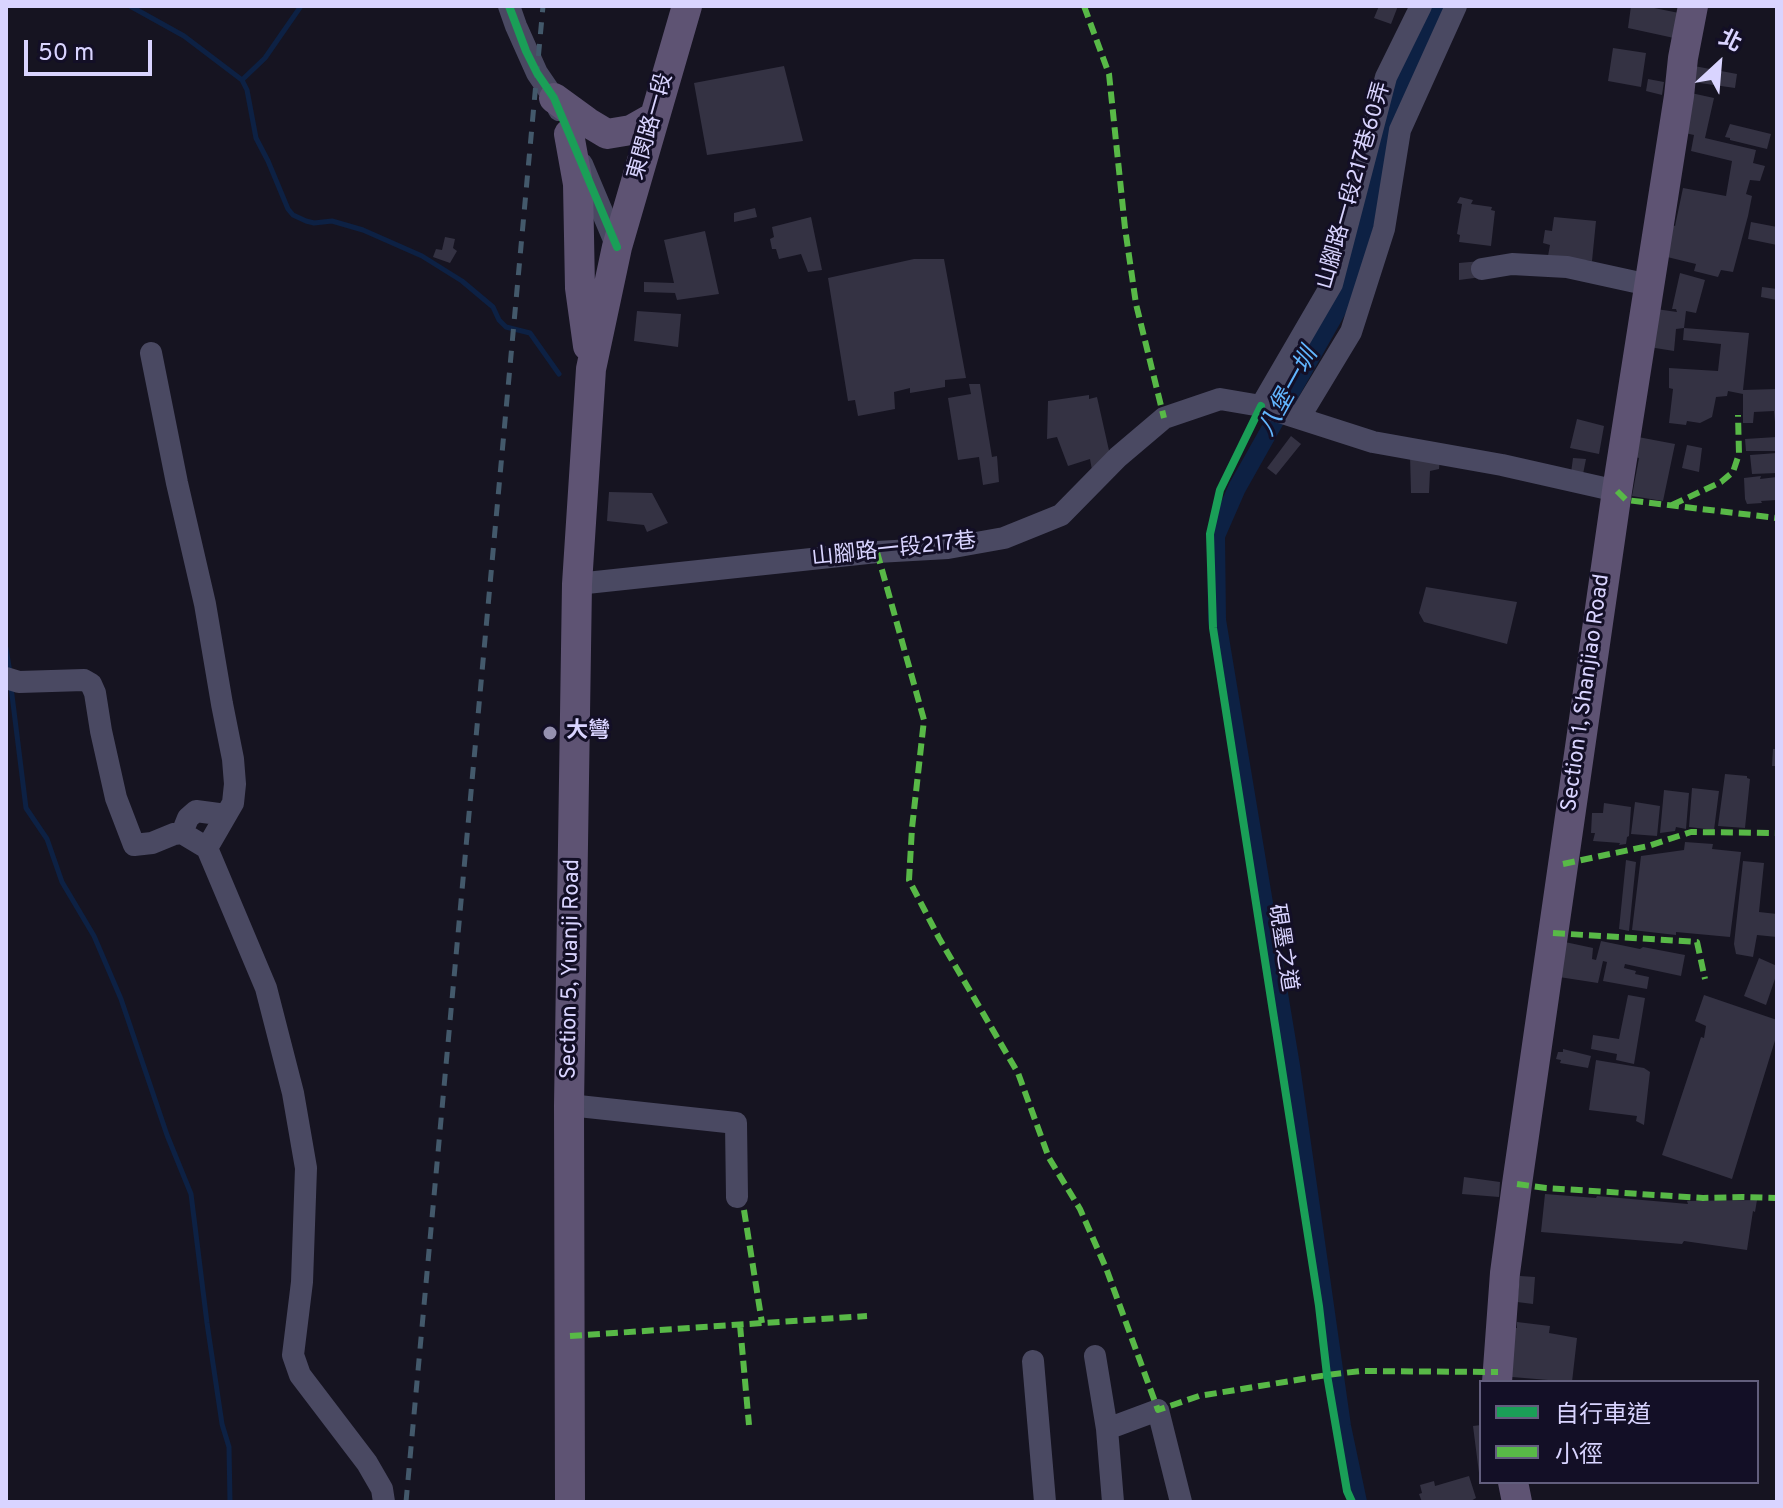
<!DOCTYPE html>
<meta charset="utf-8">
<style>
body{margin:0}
#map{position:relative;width:1783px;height:1508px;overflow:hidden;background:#161421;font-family:Overpass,"Noto Sans TC",sans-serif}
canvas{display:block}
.frame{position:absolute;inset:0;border:8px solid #d9d4ff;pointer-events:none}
.legend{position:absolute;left:1479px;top:1380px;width:280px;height:104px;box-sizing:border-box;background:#130f26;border:2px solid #625e7d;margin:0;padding:10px 14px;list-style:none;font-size:24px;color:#d9d4ff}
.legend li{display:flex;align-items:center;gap:16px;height:40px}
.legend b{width:40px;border:2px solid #625e7d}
.north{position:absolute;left:1679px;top:24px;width:80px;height:80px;-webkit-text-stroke:6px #130f26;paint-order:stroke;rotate:26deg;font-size:22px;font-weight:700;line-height:32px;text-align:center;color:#d9d4ff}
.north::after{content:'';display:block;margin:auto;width:28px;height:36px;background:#d9d4ff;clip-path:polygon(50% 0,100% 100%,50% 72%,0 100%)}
.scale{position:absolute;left:24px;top:40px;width:128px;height:36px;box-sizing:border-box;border:4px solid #d9d4ff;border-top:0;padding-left:10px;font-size:24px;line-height:28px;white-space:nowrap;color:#d9d4ff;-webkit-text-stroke:6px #130f26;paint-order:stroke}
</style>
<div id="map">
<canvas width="1783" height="1508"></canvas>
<div class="frame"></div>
<ul class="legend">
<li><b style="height:10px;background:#1a9f57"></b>自行車道</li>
<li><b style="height:10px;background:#58b947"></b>小徑</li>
</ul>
<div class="north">北</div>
<div class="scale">50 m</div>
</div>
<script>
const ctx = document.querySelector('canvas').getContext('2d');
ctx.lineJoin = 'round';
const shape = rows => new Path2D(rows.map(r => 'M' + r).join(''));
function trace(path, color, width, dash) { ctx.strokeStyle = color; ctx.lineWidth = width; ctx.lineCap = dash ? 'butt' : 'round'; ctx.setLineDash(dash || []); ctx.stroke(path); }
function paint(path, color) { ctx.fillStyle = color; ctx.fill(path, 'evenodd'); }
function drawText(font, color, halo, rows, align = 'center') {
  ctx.font = font + ' Overpass,"Noto Sans TC",sans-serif'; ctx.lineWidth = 6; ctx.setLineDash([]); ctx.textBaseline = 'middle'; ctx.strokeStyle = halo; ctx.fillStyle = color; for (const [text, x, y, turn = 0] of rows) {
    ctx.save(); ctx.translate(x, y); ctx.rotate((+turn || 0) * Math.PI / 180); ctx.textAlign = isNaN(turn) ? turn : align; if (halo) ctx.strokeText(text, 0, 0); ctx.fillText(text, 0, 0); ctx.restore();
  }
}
const stream = shape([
 [130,6,184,36,242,80,247,90,256,138,268,161,288,209,293,215,306,221,314,223,332,221,363,230,422,256,462,281,493,307,499,320,506,327,530,333,559,374],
 [242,80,265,58,301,6],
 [6,648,10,673],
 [11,687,26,808,47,839,62,882,94,936,121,999,167,1135,191,1194,207,1323,222,1424,229,1447,230,1502]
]);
const canal = shape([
 [1358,1502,1342,1426,1291,1066,1217,620,1216,536,1237,488,1348,291,1362,237,1390,113,1439,6]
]);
const building = shape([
 [1379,6,1398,6,1391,24,1374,18],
 [1631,6,1644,6,1679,13,1674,38,1628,28],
 [1613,48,1646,53,1641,87,1608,81],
 [784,66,803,141,707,155,694,83],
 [1694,66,1737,74,1735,88,1693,82],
 [1648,79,1664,82,1662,95,1646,91],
 [1691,93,1714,98,1705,138,1756,150,1753,163,1765,166,1760,181,1750,180,1746,194,1752,196,1748,216,1733,272,1721,270,1718,277,1694,271,1696,264,1663,256,1669,224,1675,226,1683,188,1726,196,1732,161,1691,151,1694,135,1685,133],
 [1730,124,1771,134,1767,149,1730,140,1730,138,1725,137],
 [1460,197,1473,200,1471,204,1492,207,1491,210,1495,211,1491,246,1459,242,1460,235,1457,234,1462,204,1457,203],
 [755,208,757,217,734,222,734,213],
 [811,217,822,270,808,272,801,254,779,259,776,249,772,249,770,239,774,237,772,227],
 [1554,217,1596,221,1592,261,1548,256,1550,245,1543,243,1545,230,1552,231],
 [1751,222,1777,227,1777,245,1748,239],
 [705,231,719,294,677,300,675,293,644,292,644,282,674,283,664,240],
 [445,237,455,239,453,248,457,251,450,263,433,257,436,249,442,250],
 [914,259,944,259,966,378,945,380,945,387,910,393,910,388,894,392,895,409,858,416,855,400,848,401,828,278],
 [1481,261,1482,277,1459,280,1459,263],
 [1680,273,1705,280,1696,313,1686,311,1684,328,1749,333,1743,390,1777,389,1777,421,1775,422,1774,411,1754,412,1753,423,1743,423,1743,394,1728,391,1727,396,1716,397,1712,417,1700,423,1687,421,1686,425,1669,423,1673,389,1669,388,1669,368,1718,371,1721,344,1683,340,1684,328,1676,329,1674,351,1649,347,1656,309,1677,312,1676,309,1672,309],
 [1762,287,1777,289,1777,300,1761,297],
 [637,311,681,314,678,347,634,341],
 [969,384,980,384,992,457,997,456,999,482,983,485,979,457,958,460,948,398,971,394],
 [1089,395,1089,399,1097,397,1110,455,1092,470,1090,459,1068,466,1057,437,1047,439,1048,401],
 [1577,419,1604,426,1599,454,1570,448],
 [1291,436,1301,444,1276,475,1267,468],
 [1638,437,1675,444,1663,501,1632,496,1639,458,1635,457],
 [1777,437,1777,451,1746,451,1745,439],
 [1687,445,1702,448,1699,472,1682,468],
 [1777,453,1777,473,1752,474,1750,455],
 [1410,455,1440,458,1439,469,1430,471,1429,493,1411,493],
 [1573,458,1586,459,1583,474,1571,473],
 [1761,476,1760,479,1777,477,1777,500,1761,501,1762,503,1747,504,1745,499,1744,478],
 [609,492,652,493,668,523,647,532,644,525,607,521],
 [1426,587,1517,602,1507,644,1424,622,1419,613],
 [1773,749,1777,749,1777,766,1772,766],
 [1725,774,1747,776,1747,778,1750,779,1745,828,1718,826],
 [1692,788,1719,791,1714,830,1689,827],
 [1664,790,1689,793,1686,829,1676,827,1675,831,1660,833],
 [1635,802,1660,806,1657,836,1631,834],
 [1604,803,1631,807,1629,836,1627,837,1626,844,1619,845,1620,843,1593,841,1595,833,1591,833,1592,813,1603,813],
 [1685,842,1713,844,1712,849,1741,852,1730,937,1676,932,1676,935,1632,930,1641,856,1684,850],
 [1626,860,1636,862,1629,931,1619,929],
 [1743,861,1764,863,1759,912,1777,914,1777,937,1757,935,1753,957,1736,954,1734,944],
 [1601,941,1640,949,1643,947,1685,955,1681,976,1625,964,1624,968,1636,971,1635,974,1649,977,1647,989,1603,981,1607,962,1603,961,1598,983,1559,977,1565,942,1593,948,1592,959,1596,960],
 [1759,958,1777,966,1777,973,1766,1005,1744,996],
 [1628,995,1645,998,1634,1064,1616,1060,1617,1054,1591,1049,1593,1035,1619,1039],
 [1704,995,1777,1020,1777,1034,1732,1179,1662,1155,1701,1037,1704,1038,1706,1026,1695,1021],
 [1563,1049,1591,1056,1588,1068,1560,1063,1561,1060,1556,1059,1558,1052,1563,1052],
 [1596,1060,1644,1068,1650,1072,1644,1125,1636,1121,1637,1116,1589,1110],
 [1464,1177,1500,1182,1499,1197,1462,1194],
 [1545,1194,1596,1198,1597,1196,1688,1204,1687,1201,1757,1200,1755,1212,1753,1211,1747,1250,1684,1241,1682,1244,1541,1232],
 [1520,1276,1535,1277,1533,1304,1517,1302],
 [1517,1322,1550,1326,1549,1333,1577,1338,1572,1382,1512,1377,1513,1328,1517,1328],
 [1481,1425,1481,1473,1479,1473,1473,1426],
 [1469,1476,1476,1498,1469,1502,1422,1502,1419,1494,1422,1493,1420,1485,1434,1481,1435,1486]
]);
const minor = shape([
 [509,6,516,26,537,73,554,98,559,110],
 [582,164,617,247],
 [1482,269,1512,264,1567,267,1649,285],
 [151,353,177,483,205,604,222,704,233,759,235,784,233,803,207,848],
 [1261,406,1332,284,1386,77,1421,6],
 [1299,418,1351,332,1384,229,1400,130,1456,6],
 [577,584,877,552,948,548,1004,538,1061,515,1118,457,1164,418,1220,399,1261,406,1373,442,1502,465,1617,491],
 [6,678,19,682,84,680,91,684,95,693,101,731,116,798,134,845,152,843,174,834,182,833,207,848,266,988,293,1093,306,1168,302,1282,293,1355,300,1375,367,1463,382,1489,384,1502],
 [182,833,188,818,196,811,226,815],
 [569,1105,736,1123,737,1197],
 [1095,1356,1107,1429,1113,1502],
 [1033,1361,1045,1502],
 [1107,1429,1158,1410,1181,1502]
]);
const major = shape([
 [554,98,587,122,607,134,631,130,654,117],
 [569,134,578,184,580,288,588,346],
 [1497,1382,1505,1273,1517,1184,1617,491,1679,96,1683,58,1693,6],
 [1513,1482,1517,1502],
 [570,1502,569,1105,577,584,591,369,617,247,687,6]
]);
const rail = shape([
 [406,1502,543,6]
]);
const quiet = shape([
 [1084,6,1109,74,1125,228,1136,304,1164,418],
 [1617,491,1626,500,1777,518],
 [1672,505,1721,482,1733,472,1739,454,1738,415],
 [877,552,924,720,912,828,909,880,939,938,1018,1073,1049,1158,1080,1209,1106,1268,1158,1410,1199,1396,1327,1375,1361,1371,1498,1372],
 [1563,864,1648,846,1691,832,1777,833],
 [1553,933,1697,942,1705,979],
 [1517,1184,1546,1188,1703,1198,1743,1197,1777,1198],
 [744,1210,762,1323],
 [740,1325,749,1425],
 [570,1336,867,1316]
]);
const cycleway = shape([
 [509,6,526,51,537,73,554,98,617,247],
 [1261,406,1220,490,1210,534,1213,628,1319,1306,1327,1375,1347,1491,1352,1502]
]);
const markers = [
 [550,733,8,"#9591b1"]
];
const streetNames = [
 ["東閔路一段",652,127,-74],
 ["山腳路一段217巷60弄",1355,186,-74],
 ["山腳路一段217巷",894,551,-6],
 ["Section 1, Shanjiao Road",1587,693,-82],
 ["硯墨之道",1281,948,81],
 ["Section 5, Yuanji Road",572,969,-89]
];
const poiNames = [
 ["大彎",566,733]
];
const waterNames = [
 ["八堡一圳",1290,393,-61]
];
trace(stream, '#0d2144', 5);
trace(canal, '#0d2144', 18);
paint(building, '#343243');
trace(minor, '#4a4962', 22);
trace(major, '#5e5373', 30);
trace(rail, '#43596b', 5, [12, 10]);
trace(quiet, '#58b947', 6, [12, 6]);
trace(cycleway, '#1a9f57', 8);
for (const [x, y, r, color] of markers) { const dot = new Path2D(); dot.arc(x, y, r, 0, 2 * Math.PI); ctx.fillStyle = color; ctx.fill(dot); trace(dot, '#130f26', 3); }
drawText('22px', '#d9d4ff', '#130f26', streetNames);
drawText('bold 22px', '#d9d4ff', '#130f26', poiNames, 'left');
drawText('italic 24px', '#62b6ff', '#130f26', waterNames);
</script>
